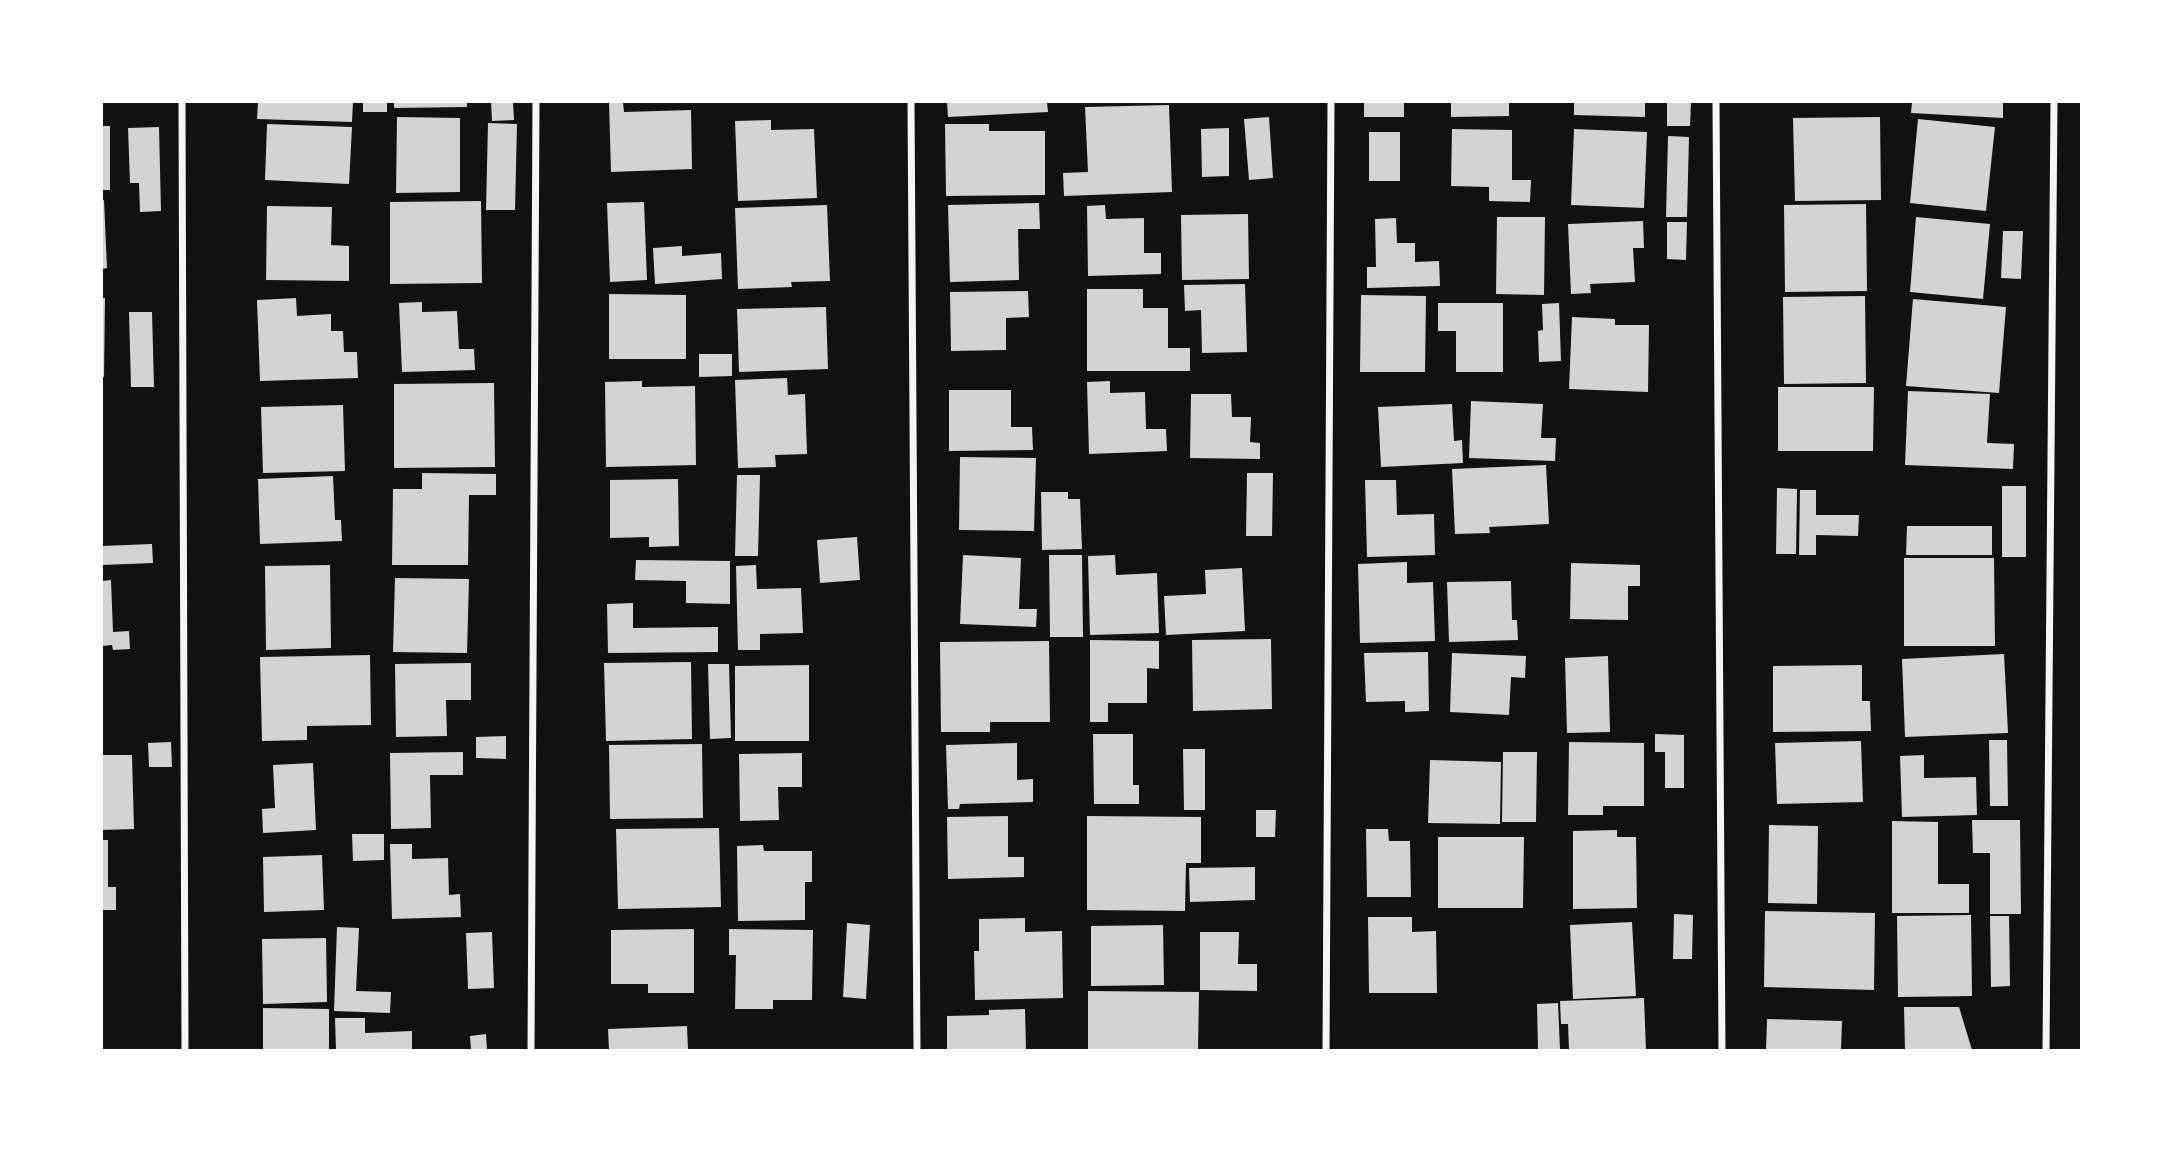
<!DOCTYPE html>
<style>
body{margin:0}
#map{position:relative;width:2183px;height:1152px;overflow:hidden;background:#111;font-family:"Work Sans",sans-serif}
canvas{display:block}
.frame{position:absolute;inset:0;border:103px solid #fff;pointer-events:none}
</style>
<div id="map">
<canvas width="2183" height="1152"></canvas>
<div class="frame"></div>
</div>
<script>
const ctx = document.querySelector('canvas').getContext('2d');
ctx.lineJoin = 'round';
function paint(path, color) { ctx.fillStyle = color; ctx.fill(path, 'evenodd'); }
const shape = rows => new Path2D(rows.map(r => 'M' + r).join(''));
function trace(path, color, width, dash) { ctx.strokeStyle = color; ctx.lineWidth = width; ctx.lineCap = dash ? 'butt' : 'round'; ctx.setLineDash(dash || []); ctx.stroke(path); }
const building = shape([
 [258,102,353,102,352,122,257,119],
 [363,102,387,102,387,112,363,112],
 [394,102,467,102,467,107,394,108],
 [491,102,513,102,514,120,492,121],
 [609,102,623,102,624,112,691,110,692,169,611,172],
 [947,102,1047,102,1048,112,948,117],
 [1364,102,1404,102,1404,117,1364,117],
 [1451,102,1509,102,1509,116,1451,117],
 [1574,102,1645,102,1645,117,1574,115],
 [1667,102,1691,102,1690,126,1667,126],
 [1912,102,2003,102,2003,118,1911,113],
 [1169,105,1172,192,1064,196,1063,173,1088,172,1085,107],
 [397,117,460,118,460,192,396,193],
 [1269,117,1273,178,1249,180,1244,119],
 [1880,117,1881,200,1795,201,1793,118],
 [1918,119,1995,127,1986,211,1910,203],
 [771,120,771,130,814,129,817,198,738,201,735,121],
 [488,123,517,124,515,210,486,210],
 [267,124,352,127,349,184,265,180],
 [945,124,989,124,989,131,1045,131,1045,195,946,196],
 [102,126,110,126,110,190,102,190],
 [159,127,161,211,140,212,139,183,130,183,128,128],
 [1229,128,1229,176,1202,177,1201,129],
 [1452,129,1512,130,1512,180,1531,180,1530,202,1489,201,1489,187,1451,186],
 [1574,129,1647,132,1644,208,1571,205],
 [1369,132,1400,132,1400,181,1369,181],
 [1668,136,1689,137,1687,217,1666,217],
 [104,200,107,268,102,269,102,201],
 [481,201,482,283,390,284,390,202],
 [644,202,647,280,610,282,607,203],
 [1039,203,1040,229,1018,229,1019,280,950,282,948,205],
 [1866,204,1867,291,1785,292,1784,205],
 [827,205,830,281,791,282,792,287,738,289,735,208],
 [1105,205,1106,219,1144,218,1144,253,1161,253,1161,274,1088,276,1087,206],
 [267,206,332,207,331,245,349,246,349,281,266,280],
 [1248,214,1249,279,1182,280,1181,215],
 [1497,217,1545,217,1544,295,1496,294],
 [1916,217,1990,224,1983,299,1910,292],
 [1396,218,1397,243,1415,243,1415,262,1439,261,1440,286,1367,288,1367,267,1376,267,1375,219],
 [1643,221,1644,248,1633,248,1635,282,1590,284,1591,293,1571,294,1568,224],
 [1667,222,1687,222,1686,260,1667,259],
 [2003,231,2023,231,2021,279,2001,278],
 [682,246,682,256,721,253,722,279,655,284,653,248],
 [1245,284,1247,352,1202,353,1201,310,1185,311,1184,285],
 [1087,289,1143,289,1143,308,1168,308,1168,348,1190,348,1190,371,1087,371],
 [1028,291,1029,317,1006,318,1006,350,951,351,950,292],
 [609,294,686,295,686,359,609,359],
 [1361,295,1426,296,1425,372,1360,372],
 [1865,296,1866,383,1784,384,1783,297],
 [102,298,105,298,104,377,102,377],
 [296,298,297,316,331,314,331,331,343,331,344,352,357,352,358,378,260,381,257,300],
 [1913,299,2006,307,1999,393,1906,386],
 [422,302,422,312,457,311,459,349,474,349,475,370,402,372,399,303],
 [1438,303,1503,303,1503,372,1456,372,1456,331,1438,331],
 [1559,303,1561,361,1539,362,1538,331,1543,330,1542,304],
 [826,307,828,369,739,372,737,309],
 [129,312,152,312,154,387,131,387],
 [1572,317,1615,319,1615,325,1649,325,1648,392,1569,389],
 [699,354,732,354,732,376,699,377],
 [787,378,788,395,805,394,807,454,775,455,776,467,738,468,735,380],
 [642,381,642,387,695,386,696,465,606,467,605,382],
 [1110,381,1110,393,1145,392,1146,429,1166,429,1167,451,1089,454,1087,382],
 [494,383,495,467,394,468,394,384],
 [1778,387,1874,387,1873,451,1778,451],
 [949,390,1011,390,1011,427,1032,427,1033,450,949,451],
 [1908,391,1990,394,1987,443,2014,444,2013,469,1905,465],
 [1191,394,1231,394,1232,417,1251,417,1250,442,1260,443,1260,459,1190,458],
 [1471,401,1543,404,1541,438,1556,438,1555,461,1469,458],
 [1452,404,1454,441,1462,440,1463,463,1381,467,1378,407],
 [343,405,345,471,263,473,261,407],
 [960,457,1036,458,1034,531,959,530],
 [1546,465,1549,524,1489,527,1490,533,1455,534,1452,469],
 [422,473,496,474,496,495,469,495,468,565,392,565,393,489,422,489],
 [1247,473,1273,473,1272,536,1246,536],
 [737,475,760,475,758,556,735,556],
 [333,476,335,520,341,520,342,541,260,544,258,479],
 [678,479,679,546,649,547,649,537,610,538,610,480],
 [1365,480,1396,480,1397,515,1434,514,1435,555,1367,557],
 [2002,486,2026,486,2026,557,2002,557],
 [1777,488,1797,489,1796,554,1776,554],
 [1800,490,1816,490,1816,515,1859,515,1858,536,1816,535,1816,555,1799,555],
 [1041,492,1068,492,1068,499,1080,499,1082,549,1042,550],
 [1907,526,1992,526,1992,555,1906,555],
 [857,537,860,580,820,583,817,540],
 [152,544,153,563,102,565,102,546],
 [963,555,1021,558,1019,609,1037,609,1036,627,960,624],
 [1049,555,1082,555,1083,637,1050,637],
 [1115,555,1116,575,1157,573,1159,633,1090,635,1088,556],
 [1904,558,1994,558,1995,646,1904,646],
 [636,560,730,561,730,604,686,603,686,581,635,580],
 [1407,562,1407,583,1433,582,1435,641,1360,643,1358,564],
 [1571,563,1640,565,1640,586,1628,586,1628,620,1570,619],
 [330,565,331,648,266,650,265,566],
 [756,565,757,589,801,588,803,633,760,634,760,650,738,650,736,566],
 [1242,568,1245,631,1166,635,1164,596,1206,594,1205,570],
 [395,578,469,579,467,653,393,652],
 [111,580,113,632,129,631,130,649,113,650,112,645,102,646,102,581],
 [1511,581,1512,620,1517,620,1518,640,1449,642,1447,582],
 [633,603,633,628,718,627,718,652,608,653,607,604],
 [1271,639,1272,709,1193,711,1192,640],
 [1090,640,1159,641,1159,669,1147,668,1147,703,1108,703,1108,722,1090,722],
 [1049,641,1050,722,990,722,990,732,941,732,940,642],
 [1428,652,1429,711,1405,712,1405,701,1366,702,1364,653],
 [1452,653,1526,656,1525,678,1511,677,1509,715,1450,712],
 [2004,654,2008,733,1905,737,1902,659],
 [370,655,371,725,307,726,307,740,262,741,260,657],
 [1608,656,1610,732,1567,733,1565,658],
 [691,662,692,739,606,741,604,663],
 [471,663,471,700,446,700,447,736,396,737,395,664],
 [708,664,729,664,731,738,710,739],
 [809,665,809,741,735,741,735,666],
 [1862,665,1862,701,1870,701,1871,731,1773,732,1773,666],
 [1093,734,1133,734,1133,785,1139,785,1139,804,1094,804],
 [1655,734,1684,735,1684,788,1665,788,1665,752,1655,752],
 [506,736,506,759,476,758,476,737],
 [1989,740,2007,740,2008,806,1990,806],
 [1861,741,1863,802,1777,804,1775,743],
 [171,742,172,767,149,767,148,743],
 [1569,742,1644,743,1644,806,1603,806,1603,815,1568,815],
 [1017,743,1017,780,1033,779,1033,802,960,804,959,809,948,809,946,745],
 [702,744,703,818,610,819,609,745],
 [1183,749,1205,749,1205,810,1184,810],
 [463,752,463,775,430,775,431,828,391,829,390,753],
 [1503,752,1537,752,1536,822,1502,822],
 [802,753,802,787,778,787,779,820,740,821,739,754],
 [102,755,132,755,134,829,102,830],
 [1924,755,1924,778,1976,777,1977,815,1902,817,1900,756],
 [1430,760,1501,762,1500,824,1428,823],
 [313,763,316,830,263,833,262,809,275,808,273,765],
 [1256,810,1276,810,1275,837,1256,837],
 [1008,816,1008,857,1024,857,1024,877,948,879,947,817],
 [1087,816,1201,817,1201,863,1186,863,1185,911,1087,910],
 [1972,820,2020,820,2021,914,1990,914,1990,853,1973,853],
 [1892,821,1938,822,1938,884,1969,884,1969,913,1892,913],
 [1769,825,1818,826,1817,904,1768,903],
 [719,828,721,907,618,909,616,829],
 [1366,829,1388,829,1389,841,1410,841,1411,897,1367,897],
 [1617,830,1617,837,1636,837,1637,908,1573,909,1573,831],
 [352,834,384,834,384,860,353,861],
 [1438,837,1524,837,1523,908,1438,908],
 [102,840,108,840,108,887,116,887,116,910,102,910],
 [390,844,412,844,412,859,448,858,449,895,460,894,461,917,392,919],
 [763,845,764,851,812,851,812,882,805,882,805,920,738,921,737,846],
 [322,855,324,910,264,912,263,857],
 [1255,867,1255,900,1190,902,1189,868],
 [1765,911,1875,913,1874,990,1764,987],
 [1674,914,1693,915,1692,959,1673,959],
 [1971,915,1972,996,1898,997,1897,916],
 [1990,916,2009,916,2010,986,1991,987],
 [1368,917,1412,917,1412,932,1436,931,1437,993,1369,993],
 [1025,918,1025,932,1062,931,1063,998,975,1000,974,951,979,951,979,919],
 [1632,922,1636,996,1573,999,1570,925],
 [847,923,870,925,866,999,843,997],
 [1163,925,1164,985,1091,986,1091,926],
 [337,927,359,928,356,991,391,992,390,1013,334,1011],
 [694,929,694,993,648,993,648,984,611,984,611,930],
 [729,929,813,930,812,1000,773,1000,773,1009,735,1009,736,955,729,955],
 [492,932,494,988,468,989,466,933],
 [1200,932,1239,932,1238,964,1257,964,1257,991,1200,990],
 [326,938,327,1002,263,1004,262,939],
 [1088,991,1199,992,1198,1050,1088,1050],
 [1644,998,1646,1050,1569,1050,1568,1024,1561,1024,1560,1001],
 [1558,1003,1560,1050,1538,1050,1537,1004],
 [1904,1007,1959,1007,1972,1050,1905,1050],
 [263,1008,329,1009,329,1050,263,1050],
 [1025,1009,1026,1050,947,1050,947,1016,989,1015,989,1010],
 [335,1018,365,1018,365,1033,412,1031,412,1050,336,1050],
 [1767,1019,1842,1021,1841,1050,1766,1050],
 [687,1026,688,1050,609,1050,608,1029],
 [486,1034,487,1050,471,1050,470,1036]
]);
const minor = shape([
 [182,102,185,1050],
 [911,102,917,1050],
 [1716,102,1722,1050],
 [531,1050,536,102],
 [1326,1050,1331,102],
 [2046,1050,2054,102]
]);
paint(building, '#d3d3d3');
trace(minor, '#f5f5f5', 7);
</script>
